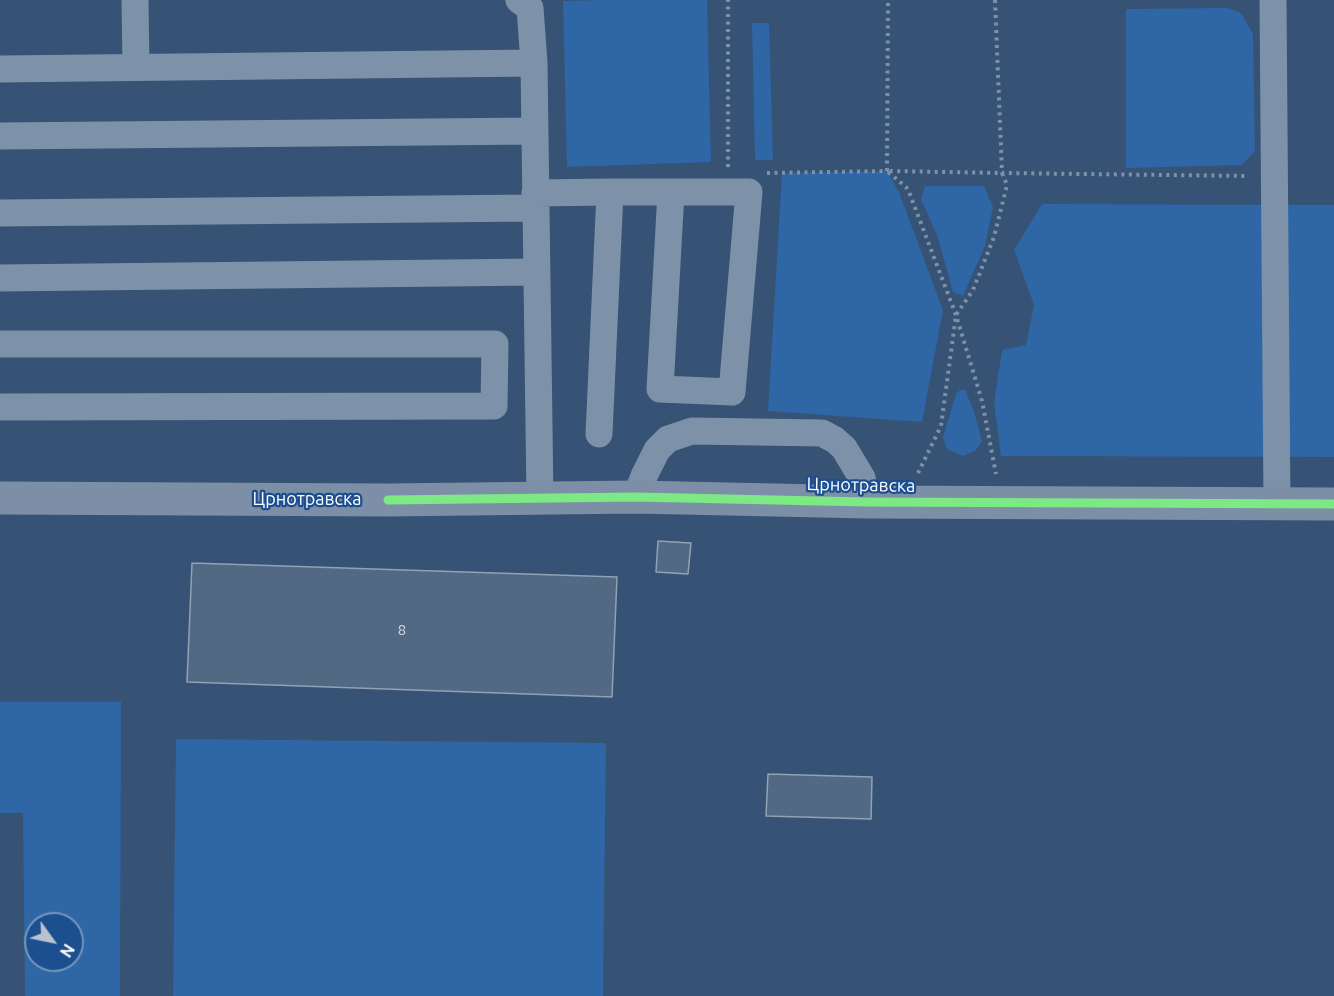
<!DOCTYPE html>
<meta charset="utf-8">
<style>
body{margin:0}
#map{position:relative;width:1334px;height:996px;overflow:hidden;background:#365274;font-family:Ubuntu,sans-serif}
canvas{display:block}
.north{position:absolute;left:24px;top:912px;width:60px;height:60px;box-sizing:border-box;background:#1b4f8f;border:2px solid #7695bc;border-radius:50%;rotate:123deg;font-size:16px;font-weight:700;line-height:24px;text-align:center;color:#fff}
.north::after{content:'';display:block;margin:auto;width:21px;height:27px;background:#b9c2ce;clip-path:polygon(50% 0,100% 100%,50% 72%,0 100%)}
</style>
<div id="map">
<canvas width="1334" height="996"></canvas>
<div class="north">N</div>
</div>
<script>
const ctx = document.querySelector('canvas').getContext('2d');
ctx.lineJoin = 'round';
function paint(path, color) { ctx.fillStyle = color; ctx.fill(path, 'evenodd'); }
const shape = rows => new Path2D(rows.map(r => 'M' + r).join(''));
function trace(path, color, width, dash) { ctx.strokeStyle = color; ctx.lineWidth = width; ctx.lineCap = dash ? 'butt' : 'round'; ctx.setLineDash(dash || []); ctx.stroke(path); }
function drawText(font, color, halo, rows, align = 'center') {
  ctx.font = font + ' Ubuntu,sans-serif'; ctx.lineWidth = 4.5; ctx.setLineDash([]); ctx.textBaseline = 'middle'; ctx.strokeStyle = halo; ctx.fillStyle = color; for (const [text, x, y, turn = 0] of rows) {
    ctx.save(); ctx.translate(x, y); ctx.rotate((+turn || 0) * Math.PI / 180); ctx.textAlign = isNaN(turn) ? turn : align; if (halo) ctx.strokeText(text, 0, 0); ctx.fillText(text, 0, 0); ctx.restore();
  }
}
const green = shape([
 [601,0,707,0,711,162,567,167,563,1],
 [1228,8,1241,13,1253,34,1255,151,1242,165,1126,168,1126,9],
 [752,23,769,23,773,160,755,160],
 [887,171,899,192,943,310,922,422,768,411,782,173],
 [925,186,984,186,993,207,985,246,963,296,953,292,937,235,921,199],
 [1042,204,1334,205,1334,457,1001,456,994,403,1002,350,1026,345,1034,305,1014,250],
 [960,390,965,390,974,411,982,441,975,451,963,456,947,449,943,437,956,394],
 [0,702,121,702,120,996,25,996,23,813,0,813],
 [36,924,72,924,72,960,36,960],
 [176,739,606,743,603,996,173,996]
]);
const building = shape([
 [658,541,691,543,688,574,656,572,658,541],
 [192,563,617,577,612,697,187,682,192,563],
 [768,774,872,777,871,819,766,816,768,774]
]);
const path = shape([
 [995,0,1002,173,1248,176],
 [728,167,728,0],
 [767,173,887,171,888,0],
 [918,473,941,426,956,315,973,290,994,237,1007,185,1002,173,887,171,906,187,909,192,956,315,982,401,996,474]
]);
const minor = shape([
 [135,0,136,67],
 [519,0,530,8,534,63,540,498],
 [1273,0,1277,504],
 [0,69,534,63],
 [0,136,534,131],
 [535,193,610,192,749,192,732,392,660,389,671,192],
 [0,213,535,208],
 [0,278,537,272],
 [0,344,495,344,494,406,0,407],
 [599,434,610,192],
 [636,497,644,476,657,450,668,439,692,431,822,433,835,440,844,448,862,478,867,502]
]);
const major = shape([
 [0,498,388,500,636,497,867,502,1334,504]
]);
const cycleway = shape([
 [388,500,636,497,867,502,1334,504]
]);
const numberNames = [
 ["8",402,630]
];
const streetNames = [
 ["Црнотравска",861,485,1],
 ["Црнотравска",307,499]
];
paint(green, '#2f66a5');
paint(building, '#526984');
trace(building, '#92a2b6', 1.5);
trace(path, '#7d92a8', 4, [3, 4.5]);
trace(minor, '#7d92a8', 27);
trace(major, '#7d8ea7', 33);
trace(cycleway, '#7ce984', 9);
drawText('15px', '#d4dae0', null, numberNames);
drawText('18px', '#fff', '#1b4f8f', streetNames);
</script>
